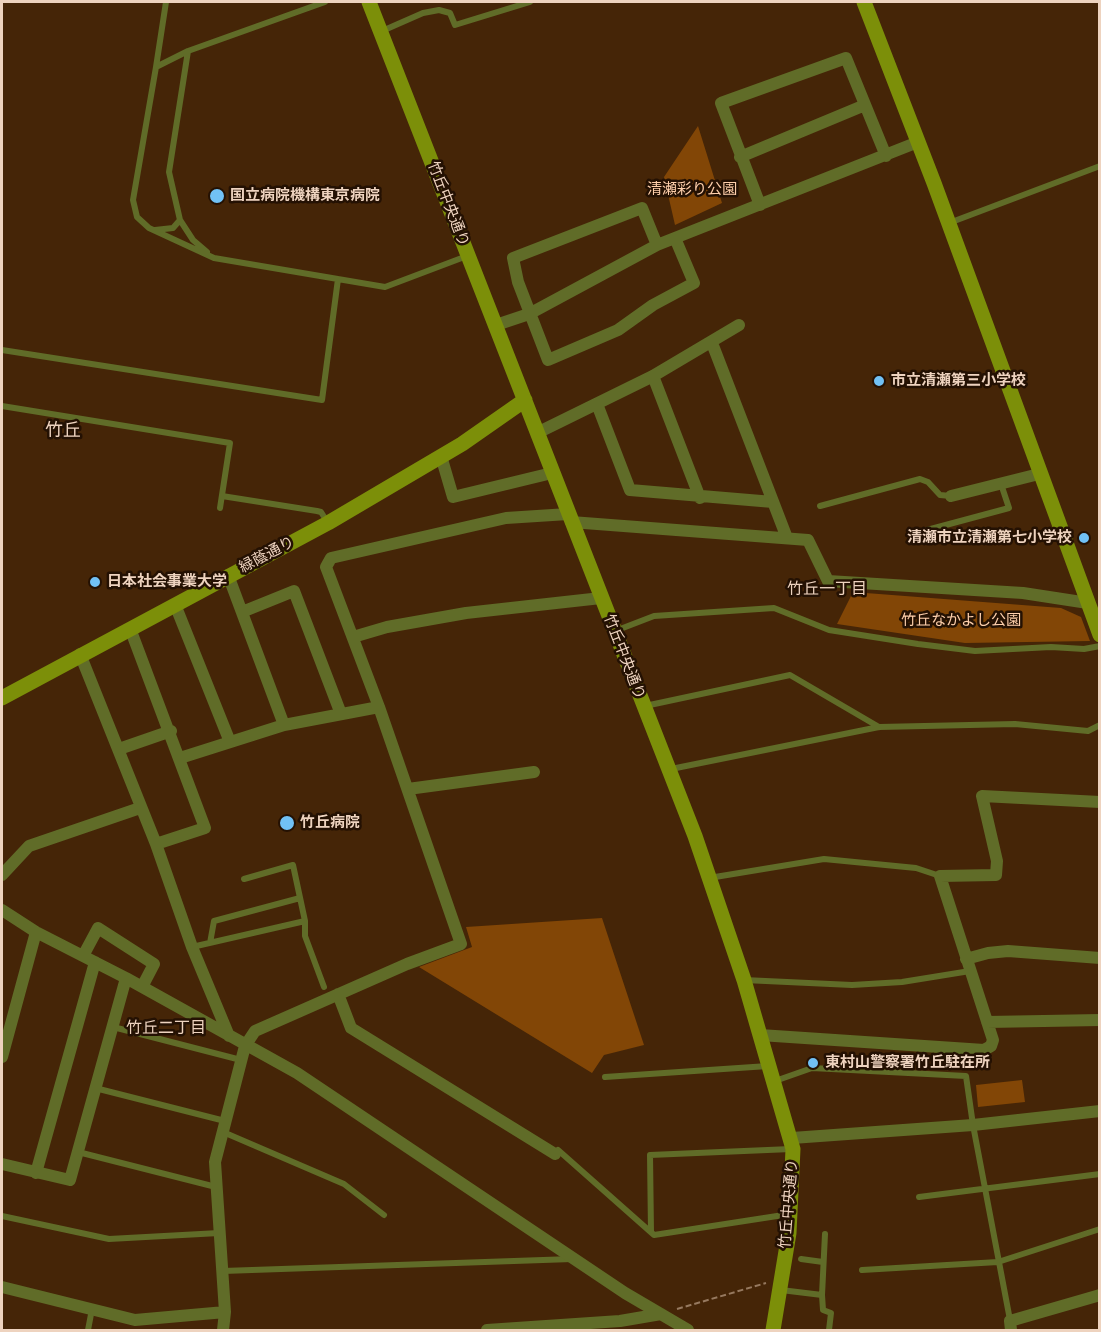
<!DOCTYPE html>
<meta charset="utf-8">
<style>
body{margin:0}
#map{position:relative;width:1101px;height:1332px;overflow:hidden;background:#452507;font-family:Manrope,sans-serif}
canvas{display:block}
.frame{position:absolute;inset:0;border:3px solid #eed3bf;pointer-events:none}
</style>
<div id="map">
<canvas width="1101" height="1332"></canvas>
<div class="frame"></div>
</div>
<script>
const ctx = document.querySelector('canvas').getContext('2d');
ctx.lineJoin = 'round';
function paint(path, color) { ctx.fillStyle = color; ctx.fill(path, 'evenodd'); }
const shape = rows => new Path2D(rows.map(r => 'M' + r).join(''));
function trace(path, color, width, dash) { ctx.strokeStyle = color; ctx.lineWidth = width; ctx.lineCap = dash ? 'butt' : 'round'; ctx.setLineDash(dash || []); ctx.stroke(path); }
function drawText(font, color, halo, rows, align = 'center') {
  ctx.font = font + ' Manrope,"Noto Sans JP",sans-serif'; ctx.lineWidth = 5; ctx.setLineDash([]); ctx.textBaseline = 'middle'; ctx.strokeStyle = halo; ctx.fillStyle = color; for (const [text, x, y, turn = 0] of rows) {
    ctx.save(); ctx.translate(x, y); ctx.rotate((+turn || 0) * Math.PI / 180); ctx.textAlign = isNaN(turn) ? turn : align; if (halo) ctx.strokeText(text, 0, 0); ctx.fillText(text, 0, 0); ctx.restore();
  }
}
const green = shape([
 [698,126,722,203,675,225,664,177],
 [853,592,1061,608,1081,617,1090,641,965,643,837,624],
 [602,918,644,1045,604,1055,592,1073,419,967,472,947,466,927],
 [1022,1080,1025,1102,978,1107,976,1085]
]);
const path = shape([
 [677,1309,766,1283]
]);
const lane = shape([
 [325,2,188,51,156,67,133,200,137,217,149,228,214,258,385,287,467,256],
 [382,31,423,13,439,10,450,13,455,25,530,2],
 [188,51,169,172,180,220,193,240,207,252],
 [156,67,166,2],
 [949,223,1100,166],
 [155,230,173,228,180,220],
 [2,350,322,400,338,279],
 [2,406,230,443,220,508],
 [222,496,317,511,321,512,328,523],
 [820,506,920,479,928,482,940,495,951,496],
 [927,530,1009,508,1001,484],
 [615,631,654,616,774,608,829,630,918,644,975,651,1051,647,1084,649,1100,646],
 [645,706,790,675,879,727],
 [671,769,879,727,1015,724,1088,731,1100,725],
 [709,878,824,859,916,868,940,876],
 [244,879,293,865,305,921,305,936,324,987],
 [210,943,214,921,300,898],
 [192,947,305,921],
 [744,980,852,985,902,982,970,971],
 [113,1027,241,1060],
 [605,1077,768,1066],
 [775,1081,812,1068,966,1076,973,1125,1010,1320],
 [95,1088,225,1121],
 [223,1132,344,1184,384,1215],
 [558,1150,654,1235,790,1214],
 [78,1152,216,1187],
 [919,1197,1100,1174],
 [2,1216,109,1239,219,1233],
 [651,1232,650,1155,791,1149],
 [825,1234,822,1295,823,1310,831,1313,829,1330],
 [801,1259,823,1262],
 [862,1270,998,1262,1100,1229],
 [223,1271,572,1259],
 [781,1290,822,1295],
 [88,1330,92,1309]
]);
const street = shape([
 [740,157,865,105],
 [760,205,721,103,846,58,886,156],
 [657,245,642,208,513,258,518,282,548,360,618,330,653,305,694,283,675,238],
 [496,325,529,314,657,245,918,142],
 [712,343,787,538],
 [653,376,700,498],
 [597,404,630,490,773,502],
 [537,433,653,376,739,325],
 [441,456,453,497,552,473],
 [951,496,1039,474],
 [571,522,808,540,828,581,1023,593,1088,603],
 [228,575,284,725],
 [176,607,230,742],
 [242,612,294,591,341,714],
 [131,631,205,828,156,844],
 [353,637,387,627,466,613,601,598],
 [80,654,156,844,192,947,229,1036],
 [119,749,171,731],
 [180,758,284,725,379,707],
 [408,789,534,772],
 [2,875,29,846,140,808],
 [2,910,36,932,126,978,297,1073,625,1293,688,1330],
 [83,956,98,928,154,964,142,987],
 [966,959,988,953,1008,951,1100,958],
 [338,994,351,1028,555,1154],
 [987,1022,1100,1020],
 [760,1035,984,1050,991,1046,993,1040,940,876,996,875,997,861,982,796,1100,802],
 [2,1057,36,932],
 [792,1138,973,1125,1100,1111],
 [2,1164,70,1180,126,978],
 [36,1173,95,962],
 [2,1287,135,1320,225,1312],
 [223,1330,225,1312,215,1162,245,1046,255,1031,407,964,461,944,379,707,326,567,331,558,506,518,568,514],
 [487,1330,620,1321,661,1314],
 [1011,1330,1010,1321,1100,1295]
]);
const secondary = shape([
 [369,2,695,836,744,980,793,1149,789,1233,773,1330],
 [864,2,934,183,1100,635],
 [2,698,328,523,462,444,525,400]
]);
const markers = [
 [217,196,8,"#71c1f5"],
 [879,381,6,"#71c1f5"],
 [1084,538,6,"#71c1f5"],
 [95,582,6,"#71c1f5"],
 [287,823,8,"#71c1f5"],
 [813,1063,6,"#71c1f5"]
];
const parkNames = [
 ["清瀬彩り公園",692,190],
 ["竹丘なかよし公園",961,621]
];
const poiNames = [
 ["国立病院機構東京病院",230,196],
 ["市立清瀬第三小学校",891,381],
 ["清瀬市立清瀬第七小学校",1072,538,"right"],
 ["日本社会事業大学",107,582],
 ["竹丘病院",300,823],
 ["東村山警察署竹丘駐在所",825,1063]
];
const streetNames = [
 ["竹丘中央通り",448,204,69],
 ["緑蔭通り",267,555,-28],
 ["竹丘中央通り",624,657,69],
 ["竹丘中央通り",789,1204,-85]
];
const neighbourhoodNames = [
 ["竹丘一丁目",827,590],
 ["竹丘二丁目",166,1029]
];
const quarterNames = [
 ["竹丘",63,431]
];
paint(green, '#824606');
trace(path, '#96795f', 2, [6, 3]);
trace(lane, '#606c28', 6);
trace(street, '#606c28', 12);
trace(secondary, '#7c8f09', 15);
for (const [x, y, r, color] of markers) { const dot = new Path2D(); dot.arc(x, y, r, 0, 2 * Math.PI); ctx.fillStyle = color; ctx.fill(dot); trace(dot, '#241103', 2); }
drawText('15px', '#fecfab', '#241103', parkNames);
drawText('bold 15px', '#eed3bf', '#241103', poiNames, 'left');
drawText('15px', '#eed3bf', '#241103', streetNames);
drawText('16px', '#eed3bf', '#241103', neighbourhoodNames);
drawText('18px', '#eed3bf', '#241103', quarterNames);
</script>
